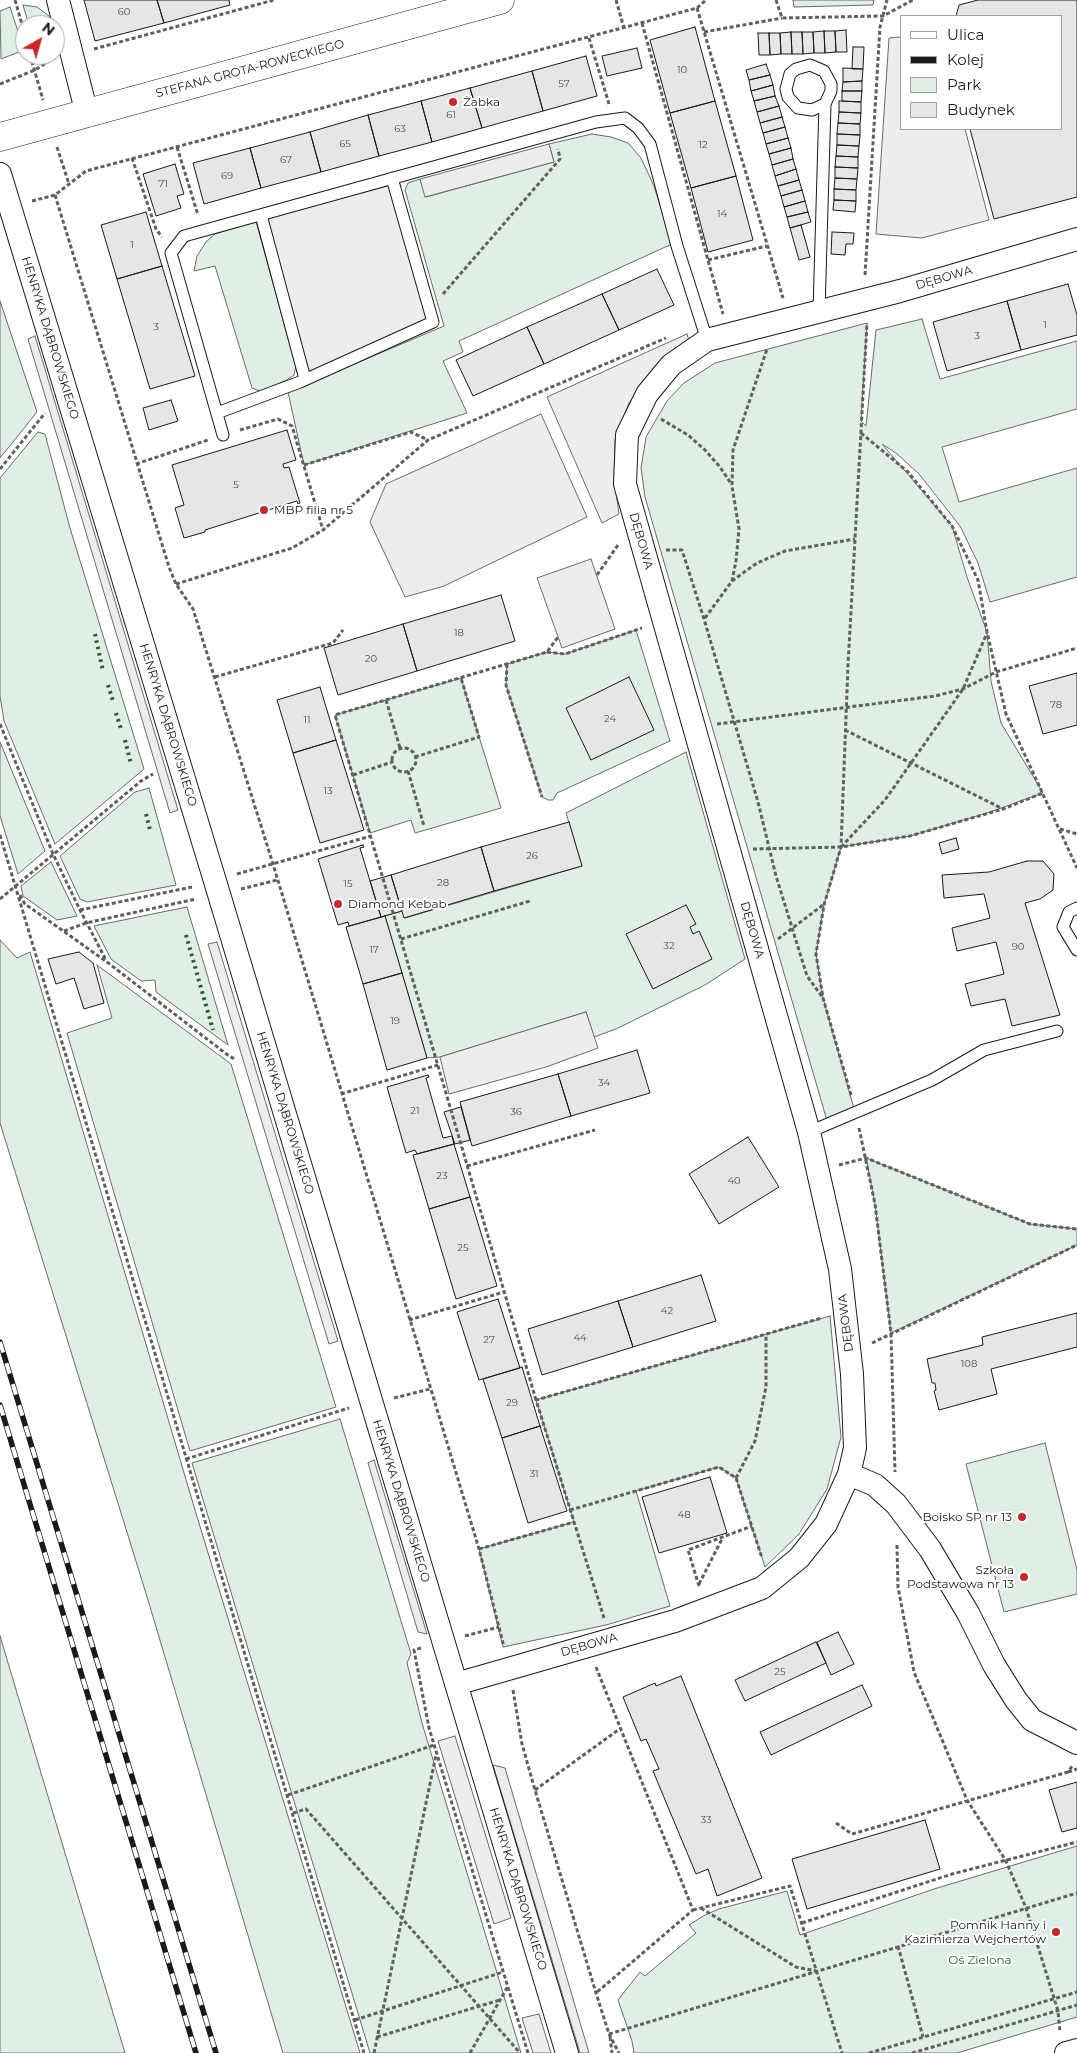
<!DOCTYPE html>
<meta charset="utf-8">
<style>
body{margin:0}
#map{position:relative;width:1077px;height:2053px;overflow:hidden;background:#fff;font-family:Montserrat,sans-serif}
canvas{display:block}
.legend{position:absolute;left:900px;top:15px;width:162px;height:115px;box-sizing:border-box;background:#fff;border:1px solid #a3a3a3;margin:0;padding:6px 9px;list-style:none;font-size:15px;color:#1a1a1a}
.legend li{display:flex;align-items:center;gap:10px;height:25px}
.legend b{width:25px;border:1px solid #a3a3a3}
.north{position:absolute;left:15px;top:15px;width:50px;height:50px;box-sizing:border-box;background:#fff;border:1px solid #a3a3a3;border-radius:50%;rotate:38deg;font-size:14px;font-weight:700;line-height:20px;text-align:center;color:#1a1a1a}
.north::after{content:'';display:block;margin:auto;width:18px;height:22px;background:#c62828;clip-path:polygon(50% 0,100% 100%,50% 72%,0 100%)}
</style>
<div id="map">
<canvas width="1077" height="2053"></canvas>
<ul class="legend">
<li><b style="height:6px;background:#fff"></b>Ulica</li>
<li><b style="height:6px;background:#1a1a1a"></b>Kolej</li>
<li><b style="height:14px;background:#e0efe3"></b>Park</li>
<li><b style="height:14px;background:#e6e6e6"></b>Budynek</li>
</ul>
<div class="north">N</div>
</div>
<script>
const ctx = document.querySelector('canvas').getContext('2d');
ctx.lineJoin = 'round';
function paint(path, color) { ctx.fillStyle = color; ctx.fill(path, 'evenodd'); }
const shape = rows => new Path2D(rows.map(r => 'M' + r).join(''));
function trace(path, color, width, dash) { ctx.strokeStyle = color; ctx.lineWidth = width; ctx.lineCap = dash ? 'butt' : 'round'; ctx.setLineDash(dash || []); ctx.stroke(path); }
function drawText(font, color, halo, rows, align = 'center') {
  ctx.font = font + ' Montserrat,sans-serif'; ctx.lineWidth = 4; ctx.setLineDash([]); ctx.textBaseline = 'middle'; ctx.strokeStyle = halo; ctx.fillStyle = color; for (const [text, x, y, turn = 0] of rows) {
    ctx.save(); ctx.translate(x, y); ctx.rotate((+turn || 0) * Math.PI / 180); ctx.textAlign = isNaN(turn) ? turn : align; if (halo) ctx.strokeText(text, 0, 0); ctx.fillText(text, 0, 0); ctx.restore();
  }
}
const green = shape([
 [793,0,874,0,873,5,794,7,793,0],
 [23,5,37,7,49,16,53,25,29,25,23,5],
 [10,7,24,50,1,59,0,11,10,7],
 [592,134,611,137,628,143,641,158,654,186,672,244,459,341,463,352,443,361,467,413,304,465,288,392,444,326,405,190,408,183,420,179,426,197,554,162,549,144,592,134],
 [256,221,296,366,294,375,287,380,260,391,252,388,215,266,194,271,197,256,206,242,215,234,256,221],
 [0,301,37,412,0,458,0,301],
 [922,319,940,379,1077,341,1077,409,942,447,959,502,1077,468,1077,577,990,602,978,563,960,526,919,474,896,453,882,444,952,526,967,577,987,632,991,681,1001,723,1043,793,987,813,910,836,841,847,824,905,816,954,823,998,855,1112,828,1124,645,497,641,468,646,437,667,401,684,383,715,363,867,323,861,421,866,426,876,330,922,319],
 [38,432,45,434,70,528,144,769,55,844,4,721,0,696,0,478,38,432],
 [636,630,670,741,557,793,553,800,548,800,542,797,506,685,507,664,547,652,565,654,636,630],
 [461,678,501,808,415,833,411,820,370,833,335,715,461,678],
 [0,742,45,851,18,874,0,816,0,742],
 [686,752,745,959,705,985,616,1029,594,1037,586,1012,440,1057,427,1058,385,916,402,911,405,918,582,866,566,813,686,752],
 [149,788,176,885,87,902,80,899,60,856,135,792,149,788],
 [51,862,77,916,57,920,23,896,21,886,51,862],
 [187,907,228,1045,156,992,155,980,141,981,111,959,94,926,187,907],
 [0,940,17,958,30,952,195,1510,360,2053,283,2053,148,1600,0,1123,0,940],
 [97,965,231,1064,336,1407,190,1451,67,1033,112,1018,97,965],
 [866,1158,1030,1224,1077,1229,1077,1245,891,1333,875,1204,866,1158],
 [830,1316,841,1437,827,1489,799,1534,765,1567,736,1478,719,1467,636,1491,670,1606,606,1625,503,1647,479,1549,574,1522,536,1400,830,1316],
 [340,1419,411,1654,407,1663,422,1723,521,2053,370,2053,192,1463,340,1419],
 [1045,1443,1077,1570,1077,1594,1004,1612,966,1464,1045,1443],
 [0,1636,14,1683,125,2053,0,2053,0,1636],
 [1077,1846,1077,2017,957,2053,634,2053,632,2041,618,2000,640,1972,645,1976,696,1933,689,1925,705,1915,719,1909,787,1891,800,1935,934,1889,1077,1846]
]);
const parking = shape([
 [901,37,901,129,965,129,989,220,922,238,876,234,889,38,901,37],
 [549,144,554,162,425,197,420,179,549,144],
 [394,184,433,322,300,382,256,221,394,184],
 [687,334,690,345,650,374,629,403,615,440,614,478,619,514,602,523,547,397,687,334],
 [35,336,178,810,170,813,28,339,35,336],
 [541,414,587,517,444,586,405,597,370,522,386,484,541,414],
 [591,559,615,629,562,648,537,578,591,559],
 [217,942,338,1341,329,1344,208,944,217,942],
 [586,1012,598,1048,546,1067,449,1094,440,1057,586,1012],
 [374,1460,427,1634,418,1632,368,1463,374,1460],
 [455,1736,511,1918,494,1924,438,1741,455,1736],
 [493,1765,505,1768,589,2053,580,2053,493,1765],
 [539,2014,551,2053,533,2053,522,2018,539,2014]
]);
const building = shape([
 [84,0,157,0,164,23,95,41,84,0],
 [157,0,229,0,230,5,164,23,157,0],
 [978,0,1077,0,1077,197,994,219,970,129,1061,129,1061,16,956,16,959,5,978,0],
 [695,27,715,101,670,113,650,40,695,27],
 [846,30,847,52,836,52,835,31,846,30],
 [824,31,825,53,814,53,813,32,824,31],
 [824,31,835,31,836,52,825,53,824,31],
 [791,32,802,32,803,54,792,54,791,32],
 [791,32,792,54,781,54,780,33,791,32],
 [802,32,813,32,814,53,803,54,802,32],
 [758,33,769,33,770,55,759,55,758,33],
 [769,33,780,33,781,54,770,55,769,33],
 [853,47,864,47,863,69,852,69,853,47],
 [637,48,642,68,607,76,602,56,637,48],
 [586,56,597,96,543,111,532,71,586,56],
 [766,64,770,75,749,80,746,70,766,64],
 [843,68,863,69,862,81,843,82,843,68],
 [532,71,543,111,482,128,470,88,532,71],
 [770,75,773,85,751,91,749,80,770,75],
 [862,81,862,91,842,91,843,82,862,81],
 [773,85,775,96,754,101,751,91,773,85],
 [470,88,482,128,432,142,421,101,470,88],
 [842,91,862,91,861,102,842,101,842,91],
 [775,96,779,106,757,112,754,101,775,96],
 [421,101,432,142,379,156,368,115,421,101],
 [715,101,736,176,691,188,670,113,715,101],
 [839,101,861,102,861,113,839,112,839,101],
 [779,106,782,117,760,123,757,112,779,106],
 [839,112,861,113,860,124,838,123,839,112],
 [368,115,379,156,321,172,310,132,368,115],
 [782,117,785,127,763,133,760,123,782,117],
 [838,123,860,124,860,135,837,134,838,123],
 [785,127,788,138,766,144,763,133,785,127],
 [310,132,321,172,261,188,250,148,310,132],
 [837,134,860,135,859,146,837,145,837,134],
 [788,138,791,148,769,154,766,144,788,138],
 [837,145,859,146,858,157,836,156,837,145],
 [250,148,261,188,204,204,193,163,250,148],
 [791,148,793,159,772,165,769,154,791,148],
 [836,156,858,157,858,168,835,167,836,156],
 [793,159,796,169,775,176,772,165,793,159],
 [175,164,184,194,177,196,181,208,156,216,143,174,175,164],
 [835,167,858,168,857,179,835,178,835,167],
 [796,169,799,180,778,186,775,176,796,169],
 [736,176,753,240,708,252,691,188,736,176],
 [835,178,857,179,856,190,834,189,835,178],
 [799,180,802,190,781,196,778,186,799,180],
 [834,189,856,190,856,201,834,200,834,189],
 [802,190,805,201,784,207,781,196,802,190],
 [834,200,856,201,855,212,833,210,834,200],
 [805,201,808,212,787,217,784,207,805,201],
 [146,212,162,266,117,279,101,225,146,212],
 [808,212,811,222,790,228,787,217,808,212],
 [801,225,810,257,799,260,790,228,801,225],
 [832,232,854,233,853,244,846,244,845,255,831,254,832,232],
 [162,266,195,376,150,389,117,279,162,266],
 [657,269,674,305,619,330,602,294,657,269],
 [1068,284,1077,315,1077,335,1021,350,1007,301,1068,284],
 [602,294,619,330,544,364,527,327,602,294],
 [1007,301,1021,350,947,371,933,322,1007,301],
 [527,327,544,364,473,396,456,360,527,327],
 [171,400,178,421,149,430,143,408,171,400],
 [287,430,296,460,283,464,284,468,289,467,300,503,298,504,297,501,205,530,205,532,184,538,175,508,184,505,172,465,287,430],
 [501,595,515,641,417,671,403,624,501,595],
 [403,624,417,671,338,695,324,648,403,624],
 [1077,673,1077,725,1043,734,1029,686,1077,673],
 [629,677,654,730,591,760,566,708,629,677],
 [320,687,336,740,293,753,277,700,320,687],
 [336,740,364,830,320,843,293,753,336,740],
 [569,822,582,866,494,891,481,847,569,822],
 [956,838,959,849,942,854,939,843,956,838],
 [363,845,364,847,360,848,381,917,349,926,348,922,338,925,318,859,363,845],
 [481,847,494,891,404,918,391,875,481,847],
 [1027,861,1043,861,1054,874,1053,890,1040,899,1025,903,1060,1015,1012,1026,1005,999,971,1006,965,984,1004,974,996,942,957,951,952,928,990,918,984,894,944,898,942,875,989,872,1027,861],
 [391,875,402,911,381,917,370,881,391,875],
 [686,905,696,924,690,927,693,934,699,931,712,959,653,989,626,934,686,905],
 [385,916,402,973,363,984,346,927,385,916],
 [79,952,93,963,104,1003,84,1009,74,978,56,984,48,959,79,952],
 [402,973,427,1058,387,1070,363,984,402,973],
 [637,1050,650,1093,571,1116,558,1074,637,1050],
 [558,1074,571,1116,472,1146,460,1102,558,1074],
 [428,1075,429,1077,426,1078,443,1138,452,1136,454,1144,417,1154,415,1150,406,1153,387,1087,428,1075],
 [461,1107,470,1140,455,1144,444,1112,461,1107],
 [748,1137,779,1187,719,1224,689,1174,748,1137],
 [454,1144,470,1197,429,1209,413,1155,454,1144],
 [470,1197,497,1286,456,1299,429,1209,470,1197],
 [701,1275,716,1321,633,1347,618,1301,701,1275],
 [498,1299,520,1368,479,1380,457,1312,498,1299],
 [618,1301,633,1347,542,1375,528,1329,618,1301],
 [1077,1313,1077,1347,991,1369,997,1394,939,1410,934,1391,936,1390,935,1383,932,1383,927,1359,983,1345,982,1337,1077,1313],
 [522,1367,540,1426,502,1438,483,1379,522,1367],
 [540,1426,567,1511,528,1523,502,1438,540,1426],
 [710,1477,727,1533,659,1553,642,1497,710,1477],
 [838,1632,854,1664,831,1675,817,1642,838,1632],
 [816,1642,826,1663,745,1701,735,1680,816,1642],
 [681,1676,762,1878,717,1896,708,1869,696,1874,653,1771,659,1769,646,1739,641,1741,623,1697,655,1683,656,1686,681,1676],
 [862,1685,872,1706,771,1755,760,1732,862,1685],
 [1077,1782,1077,1828,1062,1832,1049,1790,1077,1782],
 [925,1820,940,1869,807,1909,792,1859,925,1820]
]);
const path = shape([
 [15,0,25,35],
 [616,0,624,28],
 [776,0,782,18,883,16,913,0],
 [697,8,783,298],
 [642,23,723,314],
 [704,32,782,18],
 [589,38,609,104],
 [94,49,274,0],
 [30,55,43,100],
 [0,84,35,70,49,61],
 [57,147,69,184],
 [177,147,198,215],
 [132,158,156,229,162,237],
 [55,195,169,567,176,584,193,609,273,864,479,1549,504,1647],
 [32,201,55,195,86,171,697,8,706,0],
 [708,260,767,246],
 [865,275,880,27,887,0],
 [443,294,560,159,558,149],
 [661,419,688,435,705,450,720,467,732,485],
 [240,430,278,419,292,426,323,530],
 [861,433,908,472,952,526,978,580,987,632,1006,714,1077,868],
 [136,464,208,440],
 [304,465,411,432,428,440],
 [0,469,45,413],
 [666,550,682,550,704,619,758,802,776,876,807,976,823,998],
 [597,575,618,545],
 [732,581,757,563,785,551,855,539],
 [176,584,292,548,323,530,428,440,666,338],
 [705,618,732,581,736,561,739,529,732,486,733,450,767,349],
 [547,652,565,654,642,628],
 [507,664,506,685,542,797],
 [215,677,333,643,343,630],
 [386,700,400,748],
 [0,724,53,854,80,910,106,960],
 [717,724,935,696,963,689,996,672,1077,648],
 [845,730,1003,809],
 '392 760a12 12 0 1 1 24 0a12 12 0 1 1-24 0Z',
 [415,757,479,737,461,678],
 [408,771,424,826],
 [353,775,392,762],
 [1060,829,1077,834],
 [0,835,364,2053],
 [841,847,885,800,963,689,987,633],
 [753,849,841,847,910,836,1003,809,1043,793],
 [237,874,371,836],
 [241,889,277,880],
 [20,895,25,904,107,962,229,1056,235,1059],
 [0,899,141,781,153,774],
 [80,910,192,887],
 [64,931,86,923,196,899],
 [401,939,530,901],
 [778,939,823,905],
 [341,1094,438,1065],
 [851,1095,823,998,816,954,824,905,841,847,848,665,867,323],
 [859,1128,875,1204,891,1333,895,1472],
 [839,1165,866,1158,1030,1224,1077,1229],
 [467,1166,595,1130],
 [409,1320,504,1292],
 [872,1343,1077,1245],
 [394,1398,430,1389],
 [536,1400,335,715,547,652,558,637],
 [186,1459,349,1408],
 [736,1478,755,1441,766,1387,766,1334],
 [570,1510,719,1467,736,1478,762,1558],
 [897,1545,898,1587,914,1672,967,1800,1006,1861,1026,1908,1058,2011,1060,2032],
 [479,1549,574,1522],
 [699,1584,723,1537],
 [699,1586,688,1550,752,1526],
 [604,1618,536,1400,822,1318],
 [465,1636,499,1627],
 [421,1648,414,1650,429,1728,528,2053],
 [596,1667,693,1910,596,1993],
 [513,1690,522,1744,535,1790,596,1993,609,2034,619,2053],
 [1068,1772,1077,1769],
 [535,1790,621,1728],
 [288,1795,434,1745],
 [293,1813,306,1809,520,2053],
 [836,1823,852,1834,1068,1772,1073,1765],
 [701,1908,796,1967,816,1971],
 [693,1910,790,1886,842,2053],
 [802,1923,952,1874,1077,1842],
 [898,1946,923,2037],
 [355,2020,503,1972],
 [609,2034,1077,1893],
 [377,2037,500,2000],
 [610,2037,612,2053],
 [374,2053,436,1755],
 [470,2053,508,1986],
 [869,2053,1077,1992],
 [912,2053,1077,2005]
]);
const lane = shape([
 [261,215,305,379],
 [819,311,825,104,831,91,831,84,824,71,810,65,796,69,790,74,786,89,788,97,798,108,812,110,825,104],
 [217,413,300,382,433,322,392,178],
 [223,435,171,253,184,236,596,122,625,118,638,128,650,144,677,246,707,340],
 [1077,908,1069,912,1063,927,1077,950],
 [809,1132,932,1080,984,1050,1057,1031]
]);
const street = shape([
 [58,0,87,114],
 [0,174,215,881,567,2053],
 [849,1474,875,1485,896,1504,930,1549,968,1613,994,1665,1016,1700,1032,1720,1077,1743],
 [456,1684,675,1621,762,1588,799,1558,826,1524,849,1474,855,1448,852,1374,840,1269,809,1132,625,484,627,435,647,394,671,365,707,340,900,291,1077,239],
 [1066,2053,1077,2050]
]);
const secondary = shape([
 [0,137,500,0]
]);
const rail = shape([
 [0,1342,216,2053],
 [0,1405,196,2053]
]);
const hedge = shape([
 [95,634,103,671],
 [108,685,113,701],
 [116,713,121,729],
 [125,740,131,764],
 [146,814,150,830],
 [186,935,213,1030]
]);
const markers = [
 [453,102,5,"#c62828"],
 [264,510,5,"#c62828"],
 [338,904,5,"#c62828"],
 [1022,1517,5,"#c62828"],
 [1024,1577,5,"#c62828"],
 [1056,1932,5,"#c62828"]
];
const numberNames = [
 ["60",124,12],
 ["10",682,70],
 ["57",564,84],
 ["61",451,115],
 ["63",400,129],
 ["65",345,144],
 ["12",703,145],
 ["67",286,160],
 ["69",227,176],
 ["71",163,184],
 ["14",722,214],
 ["1",132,245],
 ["1",1045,325],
 ["3",156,327],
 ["3",977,336],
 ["5",236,485],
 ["18",459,633],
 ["20",371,659],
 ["78",1056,705],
 ["24",610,719],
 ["11",307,720],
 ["13",328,791],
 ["26",532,856],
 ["28",443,883],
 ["15",348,884],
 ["32",669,946],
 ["90",1018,947],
 ["17",374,950],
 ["19",395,1021],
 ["34",604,1083],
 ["21",415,1111],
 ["36",516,1112],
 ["23",442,1176],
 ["40",734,1181],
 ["25",463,1248],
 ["42",667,1311],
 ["44",580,1338],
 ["27",489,1340],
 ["108",969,1364],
 ["29",512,1403],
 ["31",534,1474],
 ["48",684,1515],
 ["25",780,1672],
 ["33",706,1820]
];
const streetNames = [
 ["STEFANA GROTA-ROWECKIEGO",250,69,-15],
 ["DĘBOWA",944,278,-16],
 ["HENRYKA DĄBROWSKIEGO",50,338,73],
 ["DĘBOWA",641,541,74],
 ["HENRYKA DĄBROWSKIEGO",168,725,73],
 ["DĘBOWA",752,930,74],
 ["HENRYKA DĄBROWSKIEGO",285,1113,73],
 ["DĘBOWA",846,1323,-97],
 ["HENRYKA DĄBROWSKIEGO",401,1501,73],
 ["DĘBOWA",589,1645,-16],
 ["HENRYKA DĄBROWSKIEGO",518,1889,73]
];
const poiNames = [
 ["Żabka",463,102],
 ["MBP filia nr 5",274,510],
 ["Diamond Kebab",348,904],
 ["Boisko SP nr 13",1012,1517,"right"],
 ["Szkoła",1014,1570,"right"],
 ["Podstawowa nr 13",1014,1584,"right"],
 ["Pomnik Hanny i",1046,1925,"right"],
 ["Kazimierza Wejchertów",1046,1939,"right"]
];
const parkNames = [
 ["Oś Zielona",980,1960]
];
paint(green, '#e0efe3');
trace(green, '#6a6a6a', 1);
paint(parking, '#ededed');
trace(parking, '#6a6a6a', 1);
paint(building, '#e6e6e6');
trace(building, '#1a1a1a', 1);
trace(lane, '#1a1a1a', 13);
trace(street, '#1a1a1a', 24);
trace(secondary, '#1a1a1a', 29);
trace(path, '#5f5f5f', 3, [4, 2.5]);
trace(lane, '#fff', 11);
trace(street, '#fff', 22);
trace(secondary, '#fff', 28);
trace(rail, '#1a1a1a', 5.5);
trace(rail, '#fff', 4, [11]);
trace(hedge, '#2b5a34', 4, [2.5, 4]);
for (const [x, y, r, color] of markers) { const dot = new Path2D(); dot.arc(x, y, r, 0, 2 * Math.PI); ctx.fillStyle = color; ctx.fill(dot); trace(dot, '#fff', 2); }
drawText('10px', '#4d4d4d', null, numberNames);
drawText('12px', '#1a1a1a', '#fff', streetNames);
drawText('12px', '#1a1a1a', '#fff', poiNames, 'left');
drawText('12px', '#2b5a34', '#fff', parkNames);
</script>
